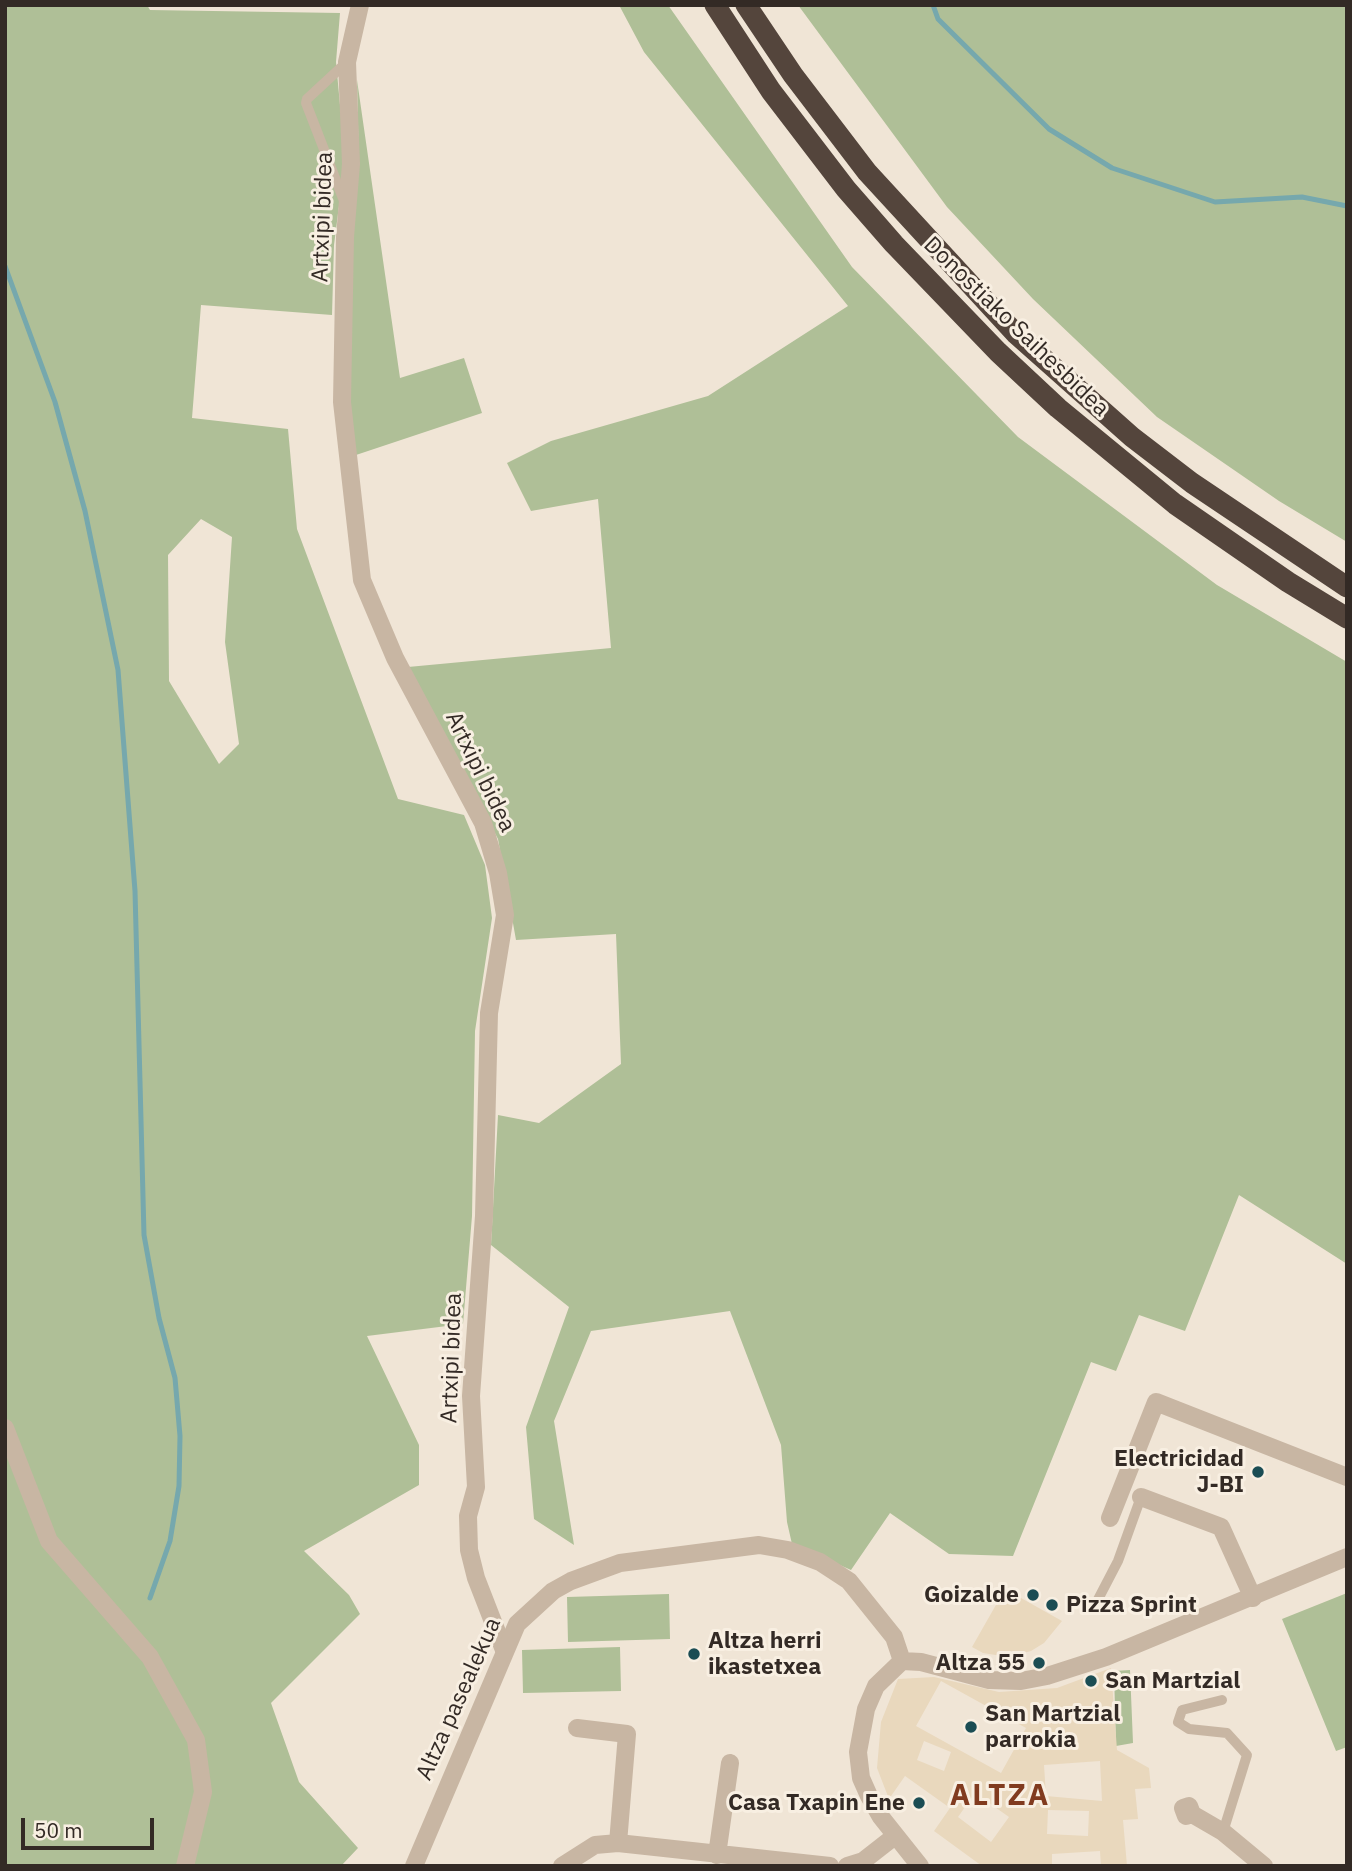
<!DOCTYPE html>
<style>
body{margin:0}
#map{position:relative;width:1352px;height:1871px;overflow:hidden;background:#f0e5d6;font-family:"IBM Plex Sans",sans-serif}
canvas{display:block}
.frame{position:absolute;inset:0;border:7px solid #332a25;pointer-events:none}
.scale{position:absolute;left:21px;top:1818px;width:133px;height:32px;box-sizing:border-box;border:4px solid #332a25;border-top:0;padding-left:9px;font-size:21px;line-height:24px;white-space:nowrap;color:#332a25;-webkit-text-stroke:5px #f8efe2;paint-order:stroke}
</style>
<div id="map">
<canvas width="1352" height="1871"></canvas>
<div class="frame"></div>
<div class="scale">50 m</div>
</div>
<script>
const ctx = document.querySelector('canvas').getContext('2d');
ctx.lineJoin = 'round';
function paint(path, color) { ctx.fillStyle = color; ctx.fill(path, 'evenodd'); }
const shape = rows => new Path2D(rows.map(r => 'M' + r).join(''));
function trace(path, color, width, dash) { ctx.strokeStyle = color; ctx.lineWidth = width; ctx.lineCap = dash ? 'butt' : 'round'; ctx.setLineDash(dash || []); ctx.stroke(path); }
function drawText(font, color, halo, rows, align = 'center') {
  ctx.font = font + ' "IBM Plex Sans",sans-serif'; ctx.lineWidth = 6; ctx.setLineDash([]); ctx.textBaseline = 'middle'; ctx.strokeStyle = halo; ctx.fillStyle = color; for (const [text, x, y, turn = 0] of rows) {
    ctx.save(); ctx.translate(x, y); ctx.rotate((+turn || 0) * Math.PI / 180); ctx.textAlign = isNaN(turn) ? turn : align; if (halo) ctx.strokeText(text, 0, 0); ctx.fillText(text, 0, 0); ctx.restore();
  }
}
const green = shape([
 [5,5,147,5,150,10,340,13,336,62,345,159,334,245,332,315,201,305,192,418,288,429,297,529,398,799,464,815,485,865,492,918,475,1031,472,1216,463,1324,367,1336,419,1445,419,1485,304,1551,349,1595,360,1614,271,1703,299,1782,358,1848,341,1866,5,1866],
 [201,519,232,537,225,642,239,744,219,764,169,681,168,555],
 [619,5,668,5,852,267,1018,437,1217,585,1347,662,1347,1264,1239,1195,1185,1331,1139,1315,1116,1371,1091,1362,1013,1556,949,1554,890,1513,851,1570,792,1544,787,1522,781,1445,730,1311,591,1331,554,1421,574,1545,534,1519,526,1427,569,1307,491,1245,498,1115,539,1123,621,1064,616,934,516,940,498,839,408,667,611,648,598,499,531,511,507,463,551,441,708,396,848,306,644,52],
 [798,5,1347,5,1347,542,1279,501,1157,417,1033,299,947,207],
 [357,80,400,378,464,358,482,413,353,456,348,404,351,235,359,169],
 [1347,1593,1347,1747,1336,1751,1282,1619],
 [669,1594,670,1639,568,1642,567,1597],
 [620,1647,621,1691,523,1693,522,1650],
 [1130,1670,1133,1743,1116,1746,1114,1671]
]);
const plaza = shape([
 [1005,1589,1062,1621,1044,1643,1031,1651,1008,1657,983,1653,972,1647],
 [1111,1668,1117,1750,1149,1768,1151,1788,1135,1789,1138,1819,1123,1820,1127,1866,1101,1866,1100,1851,1052,1854,1052,1866,982,1866,934,1831,950,1808,905,1776,889,1799,877,1768,881,1722,898,1679,934,1677,999,1692,1057,1688],
 [941,1681,1026,1728,1001,1773,916,1726],
 [924,1741,951,1752,944,1771,917,1760],
 [1100,1761,1102,1801,1046,1796,1044,1765],
 [975,1793,1009,1817,991,1842,958,1817],
 [1048,1810,1089,1811,1088,1836,1047,1834]
]);
const stream = shape([
 [933,5,938,19,1049,129,1112,168,1215,202,1302,197,1347,206],
 [5,266,55,402,85,511,118,670,135,891,144,1235,159,1318,175,1378,180,1436,179,1486,170,1541,150,1598]
]);
const service = shape([
 [344,201,306,103,307,99,347,62],
 [1093,1609,1118,1561,1141,1497],
 [1222,1700,1182,1710,1178,1722,1189,1729,1227,1733,1247,1755,1223,1832]
]);
const minor = shape([
 [360,5,347,62,351,164,345,237,342,402,362,580,395,658,483,823,498,873,505,915,489,1013,484,1216,471,1396,476,1487,468,1516,469,1550,476,1578,504,1650],
 [5,1428,49,1541,150,1657,196,1740,203,1792,185,1866],
 [1141,1497,1221,1527,1253,1598],
 [1110,1518,1156,1402,1347,1477],
 [577,1728,627,1734,618,1843],
 [1192,1814,1189,1806,1183,1808,1186,1816,1192,1814,1223,1832,1264,1866],
 [717,1855,730,1763],
 [562,1866,595,1845,618,1843,830,1866],
 [847,1866,863,1861,895,1836]
]);
const tertiary = shape([
 [902,1661,921,1662,989,1680,1021,1681,1047,1676,1106,1657,1347,1557],
 [902,1661,876,1686,866,1709,858,1752,861,1778,869,1796,881,1817,920,1866],
 [414,1866,517,1624,553,1591,571,1581,620,1563,759,1545,788,1550,820,1562,849,1581,894,1637,902,1661]
]);
const motorway = shape([
 [715,5,771,91,846,189,894,244,998,352,1058,408,1175,504,1288,582,1347,618],
 [746,5,793,75,867,172,1016,334,1132,437,1192,483,1347,587]
]);
const markers = [
 [1258,1472,7,"#1b4d54"],
 [1033,1595,7,"#1b4d54"],
 [1052,1605,7,"#1b4d54"],
 [694,1654,7,"#1b4d54"],
 [1039,1663,7,"#1b4d54"],
 [1091,1681,7,"#1b4d54"],
 [971,1727,7,"#1b4d54"],
 [919,1803,7,"#1b4d54"]
];
const streetNames = [
 ["Artxipi bidea",323,217,-88],
 ["Donostiako Saihesbidea",1016,327,44],
 ["Artxipi bidea",480,772,64],
 ["Artxipi bidea",452,1358,-88],
 ["Altza pasealekua",459,1699,-66]
];
const poiNames = [
 ["Electricidad",1244,1459],
 ["J-BI",1244,1485],
 ["Goizalde",1019,1595],
 ["Pizza Sprint",1066,1605,"left"],
 ["Altza herri",708,1641,"left"],
 ["ikastetxea",708,1667,"left"],
 ["Altza 55",1025,1663],
 ["San Martzial",1105,1681,"left"],
 ["San Martzial",985,1714,"left"],
 ["parrokia",985,1740,"left"],
 ["Casa Txapin Ene",905,1803]
];
const districtNames = [
 ["ALTZA",1000,1796]
];
paint(green, '#afbf97');
paint(plaza, '#e9d8bd');
trace(stream, '#76a8ad', 5);
trace(service, '#c8b6a3', 10);
trace(minor, '#c8b6a3', 18);
trace(tertiary, '#c8b6a3', 18);
trace(motorway, '#54453c', 21);
for (const [x, y, r, color] of markers) { const dot = new Path2D(); dot.arc(x, y, r, 0, 2 * Math.PI); ctx.fillStyle = color; ctx.fill(dot); trace(dot, '#f8efe2', 2.5); }
drawText('23px', '#332a25', '#f8efe2', streetNames);
drawText('bold 23px', '#332a25', '#f8efe2', poiNames, 'right');
ctx.letterSpacing = '2px';
drawText('bold 30px', '#813b1f', '#f8efe2', districtNames);
ctx.letterSpacing = '0px';
</script>
